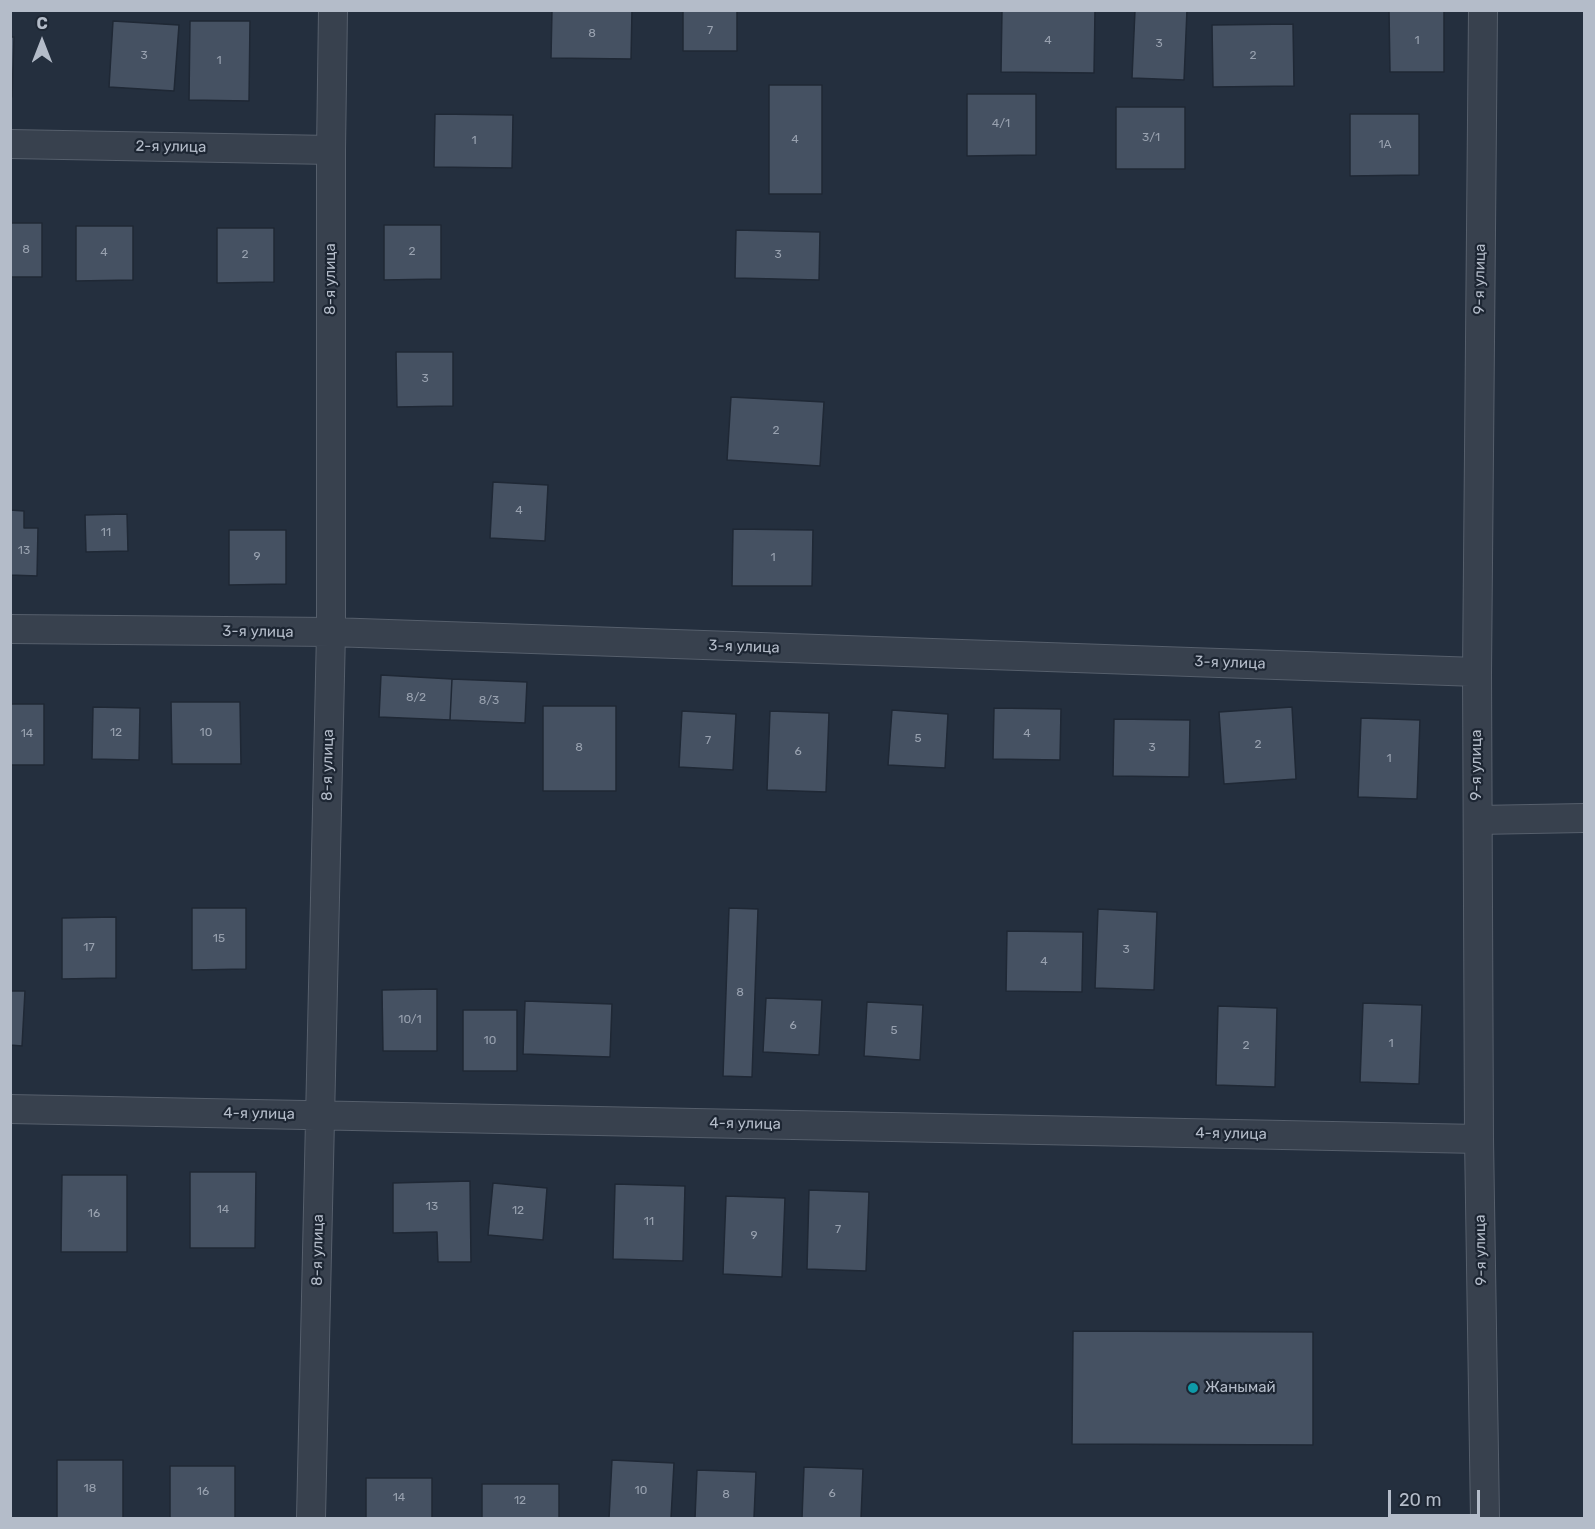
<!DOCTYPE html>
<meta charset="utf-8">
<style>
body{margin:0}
#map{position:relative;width:1595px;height:1529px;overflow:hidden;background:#242f3e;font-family:Rubik,sans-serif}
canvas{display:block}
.frame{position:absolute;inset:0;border:12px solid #b4bcc9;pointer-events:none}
.north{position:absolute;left:12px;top:12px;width:60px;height:60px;-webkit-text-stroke:4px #1d2633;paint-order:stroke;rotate:0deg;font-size:16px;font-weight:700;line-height:24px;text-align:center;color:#b4bcc9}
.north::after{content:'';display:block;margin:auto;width:21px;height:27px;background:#b4bcc9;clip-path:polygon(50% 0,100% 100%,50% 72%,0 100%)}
.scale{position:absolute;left:1388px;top:1490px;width:92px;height:27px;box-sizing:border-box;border:3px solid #b4bcc9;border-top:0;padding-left:8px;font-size:18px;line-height:21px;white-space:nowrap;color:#b4bcc9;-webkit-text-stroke:4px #1d2633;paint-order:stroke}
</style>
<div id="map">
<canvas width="1595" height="1529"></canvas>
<div class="frame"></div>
<div class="north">С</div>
<div class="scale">20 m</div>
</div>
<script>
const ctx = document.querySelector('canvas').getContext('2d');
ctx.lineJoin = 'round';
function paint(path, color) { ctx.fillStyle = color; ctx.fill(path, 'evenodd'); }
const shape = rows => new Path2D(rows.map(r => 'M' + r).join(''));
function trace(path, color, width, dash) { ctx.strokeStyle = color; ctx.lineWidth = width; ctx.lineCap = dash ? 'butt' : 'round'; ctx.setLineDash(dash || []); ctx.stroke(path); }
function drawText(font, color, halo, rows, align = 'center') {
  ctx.font = font + ' Rubik,sans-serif'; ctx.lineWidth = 4.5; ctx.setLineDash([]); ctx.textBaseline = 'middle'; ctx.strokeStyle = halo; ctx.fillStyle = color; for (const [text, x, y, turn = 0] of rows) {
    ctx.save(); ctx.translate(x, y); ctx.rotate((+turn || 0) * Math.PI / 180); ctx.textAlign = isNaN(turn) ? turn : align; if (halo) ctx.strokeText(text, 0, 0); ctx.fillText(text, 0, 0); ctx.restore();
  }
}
const building = shape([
 [552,10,632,10,631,59,551,58,552,10],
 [683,10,737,10,737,51,683,51,683,10],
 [1002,10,1095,10,1094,73,1001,72,1002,10],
 [1135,10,1187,10,1184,80,1132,78,1135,10],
 [1389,11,1444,11,1444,72,1390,72,1389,11],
 [113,21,179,25,174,91,109,87,113,21],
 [190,21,250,21,249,101,189,100,190,21],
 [1293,24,1294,86,1213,87,1212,25,1293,24],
 [10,37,14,37,12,97,10,97,10,37],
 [769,85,822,85,822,194,769,194,769,85],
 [967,94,1036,94,1036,155,967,156,967,94],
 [1116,107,1185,107,1185,169,1116,169,1116,107],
 [435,114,513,115,512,168,434,167,435,114],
 [1350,114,1419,114,1419,175,1350,176,1350,114],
 [10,223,42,223,42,277,10,277,10,223],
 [384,225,441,225,441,279,384,280,384,225],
 [76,226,133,226,133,280,76,281,76,226],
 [217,228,274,228,274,282,217,283,217,228],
 [736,230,820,232,819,280,735,278,736,230],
 [396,352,453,352,453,406,397,407,396,352],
 [731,397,824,402,820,466,727,460,731,397],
 [493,482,548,485,545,541,490,538,493,482],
 [10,510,24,511,24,528,38,528,37,576,10,575,10,510],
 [127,514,128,551,86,552,85,515,127,514],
 [733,529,813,530,812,586,732,586,733,529],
 [229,530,286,530,286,584,229,585,229,530],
 [381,675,452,679,450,720,379,717,381,675],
 [452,679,527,682,525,723,450,720,452,679],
 [171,702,240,702,241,764,172,764,171,702],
 [10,704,44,704,44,765,10,765,10,704],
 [543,706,616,706,616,791,543,791,543,706],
 [93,707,140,708,139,760,92,759,93,707],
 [1292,707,1296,779,1224,784,1219,712,1292,707],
 [994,708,1061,709,1060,760,993,759,994,708],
 [892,710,948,714,945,768,888,765,892,710],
 [682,711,736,714,733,770,679,767,682,711],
 [770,711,829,713,826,792,767,790,770,711],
 [1361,718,1420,720,1417,799,1358,797,1361,718],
 [1114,719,1190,720,1189,777,1113,776,1114,719],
 [192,908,246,908,246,969,192,970,192,908],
 [729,908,758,909,752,1077,723,1076,729,908],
 [1098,909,1157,912,1154,990,1095,988,1098,909],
 [116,917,116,978,62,979,62,918,116,917],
 [1007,931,1083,932,1082,992,1006,991,1007,931],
 [437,989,437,1051,383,1051,382,990,437,989],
 [10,991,25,991,22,1046,10,1045,10,991],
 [766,998,822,1000,819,1055,763,1052,766,998],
 [525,1001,612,1004,610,1057,523,1054,525,1001],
 [867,1002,923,1005,920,1060,864,1056,867,1002],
 [1363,1003,1422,1005,1419,1084,1360,1082,1363,1003],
 [1218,1006,1277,1008,1275,1087,1216,1085,1218,1006],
 [463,1010,517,1010,517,1071,463,1071,463,1010],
 [190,1172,256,1172,255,1248,190,1248,190,1172],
 [62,1175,127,1175,127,1252,61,1252,62,1175],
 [470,1181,471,1262,438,1262,437,1232,393,1233,393,1183,470,1181],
 [493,1183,547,1188,543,1240,488,1235,493,1183],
 [615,1184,685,1186,683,1261,613,1259,615,1184],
 [809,1190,869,1192,866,1271,807,1269,809,1190],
 [726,1196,785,1198,782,1277,723,1274,726,1196],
 [1073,1331,1313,1332,1313,1445,1072,1444,1073,1331],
 [57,1460,123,1460,123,1518,57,1518,57,1460],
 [612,1460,674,1463,671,1518,609,1518,612,1460],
 [170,1466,235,1466,235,1518,170,1518,170,1466],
 [804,1467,863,1469,861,1518,802,1518,804,1467],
 [697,1470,756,1472,754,1518,695,1518,697,1470],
 [366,1478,432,1478,432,1518,366,1518,366,1478],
 [482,1484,559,1484,559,1518,482,1518,482,1484]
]);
const street = shape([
 [1483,10,1477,672,1479,1139,1485,1518],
 [10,144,331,150],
 [10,629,331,632,1477,672],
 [1478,820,1584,818],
 [10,1109,1479,1139],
 [311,1518,331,632,331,150,333,10]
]);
const markers = [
 [1193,1388,6,"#0f9aa8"]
];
const numberNames = [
 ["7",710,31],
 ["8",592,34],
 ["4",1048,41],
 ["1",1417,41],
 ["3",1159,44],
 ["3",144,56],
 ["2",1253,56],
 ["1",219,61],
 ["4/1",1001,124],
 ["3/1",1151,138],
 ["4",795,140],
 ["1",474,141],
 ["1А",1385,145],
 ["8",26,250],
 ["2",412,252],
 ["4",104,253],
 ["2",245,255],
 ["3",778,255],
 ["3",425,379],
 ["2",776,431],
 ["4",519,511],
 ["11",106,533],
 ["13",24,551],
 ["9",257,557],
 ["1",773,558],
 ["8/2",416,698],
 ["8/3",489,701],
 ["12",116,733],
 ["10",206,733],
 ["14",27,734],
 ["4",1027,734],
 ["5",918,739],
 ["7",708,741],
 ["2",1258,745],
 ["8",579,748],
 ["3",1152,748],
 ["6",798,752],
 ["1",1389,759],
 ["15",219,939],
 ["17",89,948],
 ["3",1126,950],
 ["4",1044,962],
 ["8",740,993],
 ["10/1",410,1020],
 ["6",793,1026],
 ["5",894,1031],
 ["10",490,1041],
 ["1",1391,1044],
 ["2",1246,1046],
 ["13",432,1207],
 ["14",223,1210],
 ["12",518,1211],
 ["16",94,1214],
 ["11",649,1222],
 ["7",838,1230],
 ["9",754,1236],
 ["18",90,1489],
 ["10",641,1491],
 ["16",203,1492],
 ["6",832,1494],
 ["8",726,1495],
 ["14",399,1498],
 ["12",520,1501]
];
const streetNames = [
 ["2-я улица",171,147,1],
 ["8-я улица",331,279,-90],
 ["9-я улица",1480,279,-89],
 ["3-я улица",258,632,1],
 ["3-я улица",744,647,2],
 ["3-я улица",1230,663,2],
 ["8-я улица",328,765,-89],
 ["9-я улица",1477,765,-90],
 ["4-я улица",259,1114,1],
 ["4-я улица",745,1124,1],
 ["4-я улица",1231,1134,1],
 ["8-я улица",318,1250,-89],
 ["9-я улица",1481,1250,-91]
];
const poiNames = [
 ["Жанымай",1205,1388]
];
paint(building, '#455162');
trace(building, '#1f2835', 1.5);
trace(street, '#565f6c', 30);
trace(street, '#38414e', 28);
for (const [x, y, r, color] of markers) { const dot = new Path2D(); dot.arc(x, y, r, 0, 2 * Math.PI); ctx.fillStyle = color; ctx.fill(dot); trace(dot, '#1d2633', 2); }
drawText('12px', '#98a1af', null, numberNames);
drawText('15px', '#b4bcc9', '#1d2633', streetNames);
drawText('15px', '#b4bcc9', '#1d2633', poiNames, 'left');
</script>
